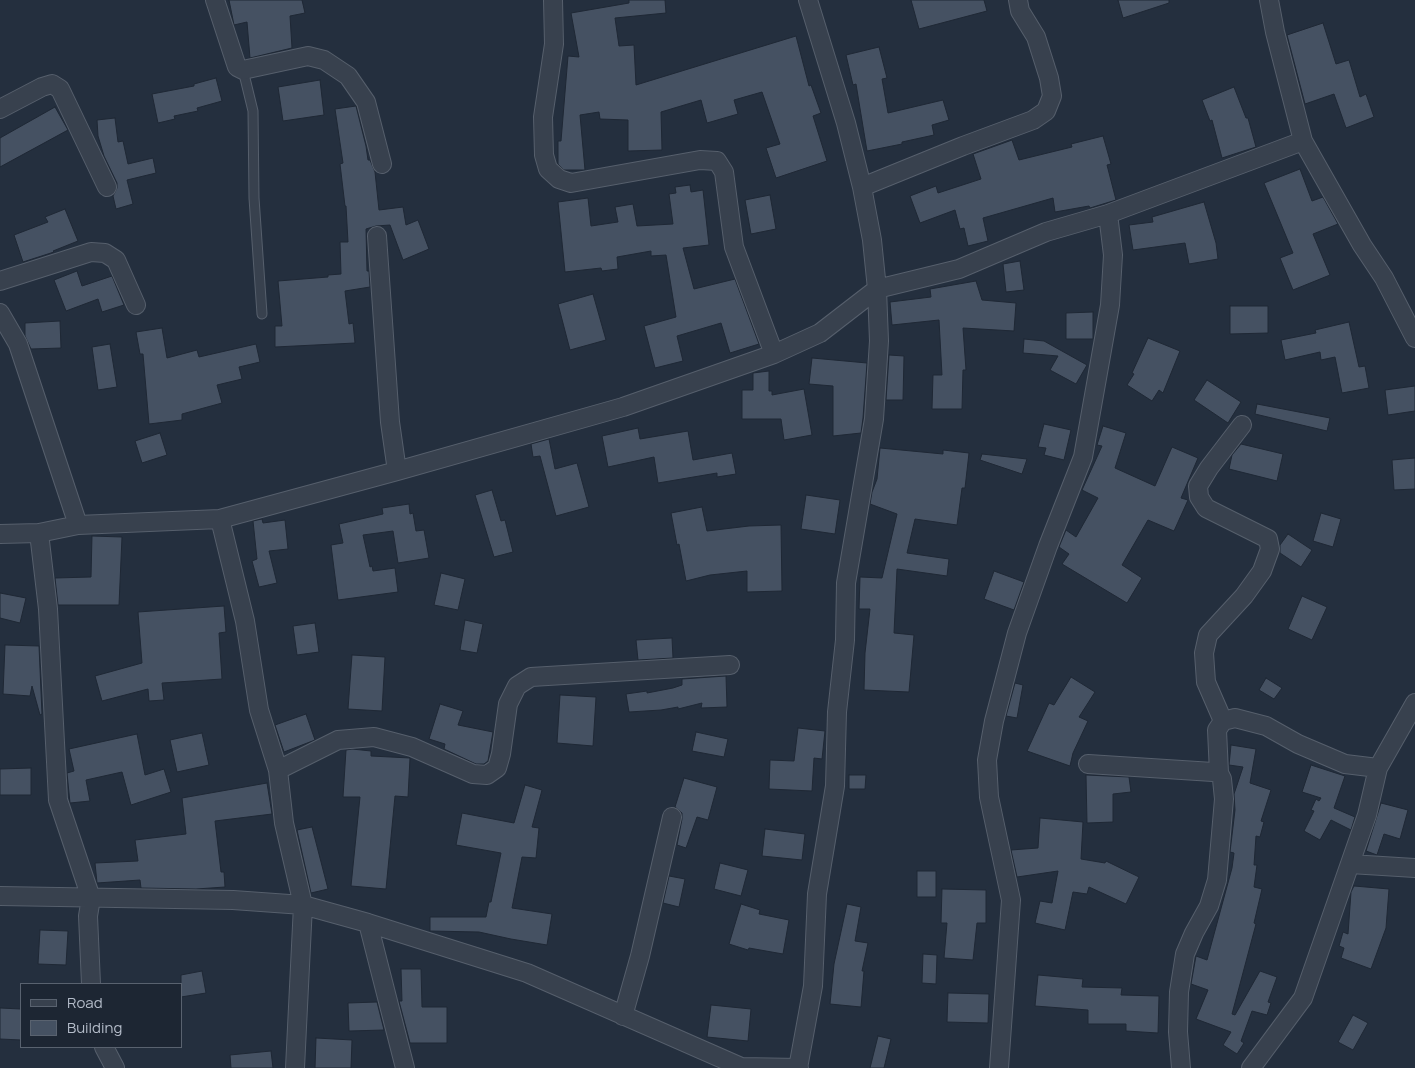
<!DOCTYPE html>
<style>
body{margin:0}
#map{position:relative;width:1415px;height:1068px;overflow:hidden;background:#242f3e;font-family:Manrope,sans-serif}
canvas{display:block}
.legend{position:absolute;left:20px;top:983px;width:162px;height:65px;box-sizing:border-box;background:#1d2633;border:1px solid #59626f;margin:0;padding:6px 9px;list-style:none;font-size:15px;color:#b4bcc9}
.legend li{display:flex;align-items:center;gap:10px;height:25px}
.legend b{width:25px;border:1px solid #59626f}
</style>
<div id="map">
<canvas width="1415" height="1068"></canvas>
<ul class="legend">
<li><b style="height:6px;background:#38414e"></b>Road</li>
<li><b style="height:14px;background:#455162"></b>Building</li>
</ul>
</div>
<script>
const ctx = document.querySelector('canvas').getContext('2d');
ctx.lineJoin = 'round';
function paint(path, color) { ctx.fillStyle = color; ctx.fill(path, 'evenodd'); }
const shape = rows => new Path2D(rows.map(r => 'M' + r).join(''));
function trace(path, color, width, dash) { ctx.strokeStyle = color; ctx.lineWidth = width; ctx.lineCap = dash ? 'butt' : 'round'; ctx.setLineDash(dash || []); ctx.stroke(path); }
const building = shape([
 [229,0,302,0,305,13,290,16,292,48,250,58,247,22,234,25,229,0],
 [629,0,665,0,666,13,615,18,619,46,634,45,636,85,796,36,809,86,811,85,821,113,813,116,827,161,776,178,766,148,780,144,762,92,734,100,738,114,707,123,701,100,661,112,662,150,628,151,628,120,600,119,599,112,580,115,585,170,564,170,558,164,558,141,561,141,568,56,579,57,571,13,629,3,629,0],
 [911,0,984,0,987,11,919,29,911,0],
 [1118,0,1169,0,1169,3,1123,18,1118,0],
 [1323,23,1336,64,1349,60,1360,97,1366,94,1374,117,1346,128,1334,94,1305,104,1287,35,1323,23],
 [879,47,887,78,882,79,888,113,943,100,949,120,932,125,934,135,902,142,902,144,867,151,856,84,853,85,846,55,879,47],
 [216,78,222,101,197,108,198,111,174,116,175,119,158,123,152,94,194,86,194,84,216,78],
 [320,80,324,115,283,121,278,87,320,80],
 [1234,87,1246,118,1248,118,1256,147,1222,158,1212,120,1210,121,1202,100,1234,87],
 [356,106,366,146,368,160,370,160,375,172,379,210,403,207,406,225,418,220,429,249,403,260,390,225,376,226,366,229,367,271,369,271,370,287,345,291,349,324,353,323,355,343,275,347,275,326,282,326,278,281,328,277,328,275,341,274,340,242,348,242,346,206,345,206,340,164,343,163,335,109,356,106],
 [55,107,68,130,0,167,0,138,55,107],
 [115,118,118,142,123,141,128,164,153,158,156,173,127,180,133,204,116,209,113,196,117,188,117,183,104,156,98,136,97,120,115,118],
 [1103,136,1111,164,1107,165,1116,200,1090,208,1089,206,1055,212,1053,198,983,218,988,241,968,246,964,228,960,229,955,210,920,223,910,196,936,186,938,193,981,179,973,154,1012,140,1019,160,1072,147,1071,144,1103,136],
 [1300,169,1312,201,1323,197,1338,224,1313,234,1330,275,1293,290,1280,258,1293,253,1264,183,1300,169],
 [690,185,691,192,703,190,709,245,683,248,694,289,735,279,759,344,730,353,721,323,677,336,683,361,655,368,644,326,676,317,666,255,651,256,651,251,617,257,618,269,602,271,601,268,565,272,558,202,588,198,591,226,618,222,615,207,633,204,637,226,673,224,669,194,676,193,675,187,690,185],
 [770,195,776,229,751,234,745,200,770,195],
 [1204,202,1216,243,1218,259,1189,264,1185,243,1133,250,1129,225,1153,222,1152,217,1204,202],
 [65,209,78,241,53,251,54,252,23,262,14,235,48,222,45,217,65,209],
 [1020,261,1024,290,1006,292,1003,264,1020,261],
 [77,271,82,286,112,276,124,305,102,312,98,299,66,311,54,280,77,271],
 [976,281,982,300,1016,303,1014,331,963,328,966,370,963,370,962,409,932,409,933,375,942,375,939,320,892,325,890,302,931,297,930,289,976,281],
 [593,294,606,340,570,350,558,304,593,294],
 [1230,306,1268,306,1268,333,1230,334,1230,306],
 [1093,312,1093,339,1066,339,1066,313,1093,312],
 [60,321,61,348,31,349,25,336,25,323,60,321],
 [1349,322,1359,367,1365,366,1369,388,1342,393,1335,357,1321,360,1320,352,1285,360,1281,340,1316,333,1315,330,1349,322],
 [162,328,167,358,197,350,199,357,256,344,260,362,239,367,242,379,217,385,222,403,182,414,182,420,149,424,143,354,140,354,136,332,162,328],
 [1148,338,1180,351,1163,393,1159,390,1152,401,1127,385,1134,374,1132,373,1148,338],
 [1024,339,1044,341,1087,365,1076,384,1050,370,1058,356,1023,353,1024,339],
 [110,344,117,387,98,390,92,347,110,344],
 [889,355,904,356,903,400,886,400,889,355],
 [812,358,867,363,863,418,861,433,833,436,833,386,809,384,812,358],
 [769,371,769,391,772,391,772,395,804,389,812,435,784,440,781,419,742,419,742,390,753,390,753,373,769,371],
 [1207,380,1241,402,1228,423,1194,400,1207,380],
 [1415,386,1415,411,1388,415,1385,390,1415,386],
 [1257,404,1330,418,1327,431,1255,414,1257,404],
 [1044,424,1071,430,1064,460,1044,455,1046,448,1038,447,1044,424],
 [1103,426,1126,433,1115,468,1155,486,1172,447,1198,458,1181,498,1188,500,1174,531,1148,520,1122,565,1142,578,1127,603,1062,564,1069,554,1059,547,1066,530,1076,537,1098,498,1082,490,1102,446,1097,445,1103,426],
 [638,428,640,439,688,431,693,460,732,453,736,474,717,477,717,473,658,483,654,457,608,467,602,436,638,428],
 [160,433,167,455,142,463,135,441,160,433],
 [549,439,555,469,577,463,589,507,556,516,540,456,533,457,531,444,549,439],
 [1241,444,1283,454,1277,481,1229,469,1232,455,1241,444],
 [880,448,943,454,943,450,969,453,965,488,962,488,957,525,915,519,907,553,949,559,947,576,897,569,894,633,914,635,909,692,864,690,865,653,870,609,859,609,860,577,882,578,897,514,870,504,872,492,877,479,880,448],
 [982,454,1027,459,1022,474,980,460,982,454],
 [1415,458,1415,489,1394,490,1392,460,1415,458],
 [492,490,501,521,505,520,513,552,494,557,475,495,492,490],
 [806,495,840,500,835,534,801,529,806,495],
 [409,504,410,514,413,513,416,531,424,530,429,558,398,563,393,531,363,535,370,567,372,566,373,571,395,568,398,592,338,600,331,545,343,543,339,524,383,514,382,508,409,504],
 [702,507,707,531,749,526,781,525,782,591,747,592,747,571,710,575,686,581,679,544,677,545,671,513,702,507],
 [1321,513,1341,519,1333,547,1313,541,1321,513],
 [262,519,263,523,285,520,288,549,269,551,277,583,259,587,252,561,257,559,253,521,262,519],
 [1288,534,1312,550,1301,567,1280,553,1280,545,1288,534],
 [92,536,122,537,119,605,58,605,55,578,91,577,92,536],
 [994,571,1024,582,1014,610,984,599,994,571],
 [441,573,465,579,458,610,434,605,441,573],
 [0,593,26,598,20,623,0,618,0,593],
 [1302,596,1327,607,1312,640,1288,629,1302,596],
 [224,606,226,632,219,633,222,679,162,683,164,700,149,701,148,689,102,701,95,676,142,663,138,612,224,606],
 [465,620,483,624,477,653,460,650,465,620],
 [315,623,319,652,297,655,293,626,315,623],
 [672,638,673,658,638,660,636,640,672,638],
 [5,645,39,646,42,714,40,715,32,686,30,696,3,694,5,645],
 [352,655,385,657,382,711,348,709,352,655],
 [726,676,727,707,701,708,702,703,678,709,678,707,661,710,629,712,626,694,647,691,647,693,673,688,682,685,682,679,726,676],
 [1071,677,1095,692,1079,717,1088,721,1073,753,1070,766,1027,751,1049,703,1054,705,1071,677],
 [1266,678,1282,688,1274,699,1259,690,1266,678],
 [1015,683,1023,685,1017,718,1006,716,1015,683],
 [560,695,596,697,593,746,557,743,560,695],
 [440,704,463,711,458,725,493,732,488,761,484,764,476,764,444,749,445,744,429,739,440,704],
 [306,714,315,740,284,752,275,725,306,714],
 [798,728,825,731,822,759,814,758,812,791,769,789,770,760,794,761,798,728],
 [696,732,728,739,724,757,692,751,696,732],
 [202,733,209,765,177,772,170,740,202,733],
 [137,734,145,775,164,769,171,792,131,805,122,772,86,780,90,801,70,803,67,773,74,771,69,749,137,734],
 [1231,745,1256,749,1250,783,1271,790,1261,821,1264,822,1260,837,1256,836,1254,865,1257,865,1254,887,1262,889,1254,923,1256,924,1232,1014,1235,1015,1260,971,1277,977,1268,1002,1271,1003,1267,1015,1252,1011,1241,1041,1244,1043,1237,1054,1223,1045,1231,1032,1196,1019,1208,990,1191,984,1196,956,1207,960,1232,868,1234,853,1230,852,1235,810,1234,794,1243,767,1229,765,1231,745],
 [352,749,371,751,371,756,410,758,408,797,395,796,386,889,351,886,360,797,343,797,346,750,352,749],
 [1311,765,1345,776,1334,808,1355,817,1351,830,1331,820,1320,840,1304,831,1314,811,1311,810,1316,799,1319,801,1321,798,1302,792,1311,765],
 [31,768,31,795,0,795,0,769,31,768],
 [849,775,866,775,865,789,849,789,849,775],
 [1086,775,1129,777,1131,792,1113,794,1113,822,1087,823,1086,775],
 [684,778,717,787,708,820,697,817,686,848,677,845,682,819,682,813,675,807,684,778],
 [267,783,272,814,215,821,221,872,224,872,225,887,196,889,141,888,140,880,97,883,95,863,138,861,135,840,186,834,182,798,267,783],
 [525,785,542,790,532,827,539,828,536,858,522,857,512,908,552,914,547,945,511,939,479,932,430,931,430,917,486,917,489,902,491,902,501,853,456,845,462,813,514,823,525,785],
 [1381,803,1408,810,1400,839,1384,834,1377,855,1366,851,1381,803],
 [1040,818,1083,822,1081,859,1105,863,1106,861,1139,877,1126,904,1089,887,1087,894,1073,892,1065,930,1035,923,1040,901,1052,903,1058,871,1017,877,1011,850,1038,848,1040,818],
 [312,827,328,889,311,893,297,830,312,827],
 [765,829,805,834,802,860,762,856,765,829],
 [720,863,748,870,741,896,714,889,720,863],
 [917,871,936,871,936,897,917,897,917,871],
 [669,876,685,879,679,907,663,903,669,876],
 [1354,886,1389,889,1386,928,1371,969,1341,958,1344,948,1339,946,1343,932,1348,934,1351,892,1354,886],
 [942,889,986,890,986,923,977,923,973,960,944,958,947,923,941,923,942,889],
 [741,904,760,910,759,914,789,920,783,954,749,948,748,950,729,944,741,904],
 [847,904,861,907,855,941,868,943,862,971,864,971,861,1007,830,1004,834,964,847,904],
 [40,930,68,931,66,965,38,964,40,930],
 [923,954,937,955,936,984,922,983,923,954],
 [401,969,421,969,422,1007,447,1007,447,1043,410,1043,399,1001,402,1001,401,969],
 [202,971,206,993,181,997,181,975,202,971],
 [1038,975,1083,979,1082,987,1122,988,1121,995,1159,996,1158,1033,1126,1031,1126,1024,1088,1024,1088,1010,1035,1006,1038,975],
 [948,993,989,994,988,1023,947,1022,948,993],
 [377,1002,384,1030,349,1031,348,1003,377,1002],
 [711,1005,751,1009,748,1041,707,1037,711,1005],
 [0,1008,21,1009,21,1040,0,1039,0,1008],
 [1353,1015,1368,1023,1353,1050,1338,1042,1353,1015],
 [878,1036,891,1039,884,1068,870,1068,878,1036],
 [316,1038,352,1040,351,1068,315,1068,316,1038],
 [271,1051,273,1068,231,1068,230,1055,271,1051]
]);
const lane = shape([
 [243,70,253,111,254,198,262,314]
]);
const street = shape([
 [215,0,237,67,243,70,308,56,324,60,348,76,366,102,382,164],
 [553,0,554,44,543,117,544,155,548,169,559,179,571,183,700,160,717,161,724,172,734,247,774,354],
 [1269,0,1275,32,1303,141,1362,245,1384,278,1415,338],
 [0,109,42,87,52,84,60,89,107,187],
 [862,187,963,146,1033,120,1046,111,1052,96,1049,78,1036,37,1020,11,1018,0],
 [377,236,390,422,397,471],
 [0,281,91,252,105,253,116,260,136,305],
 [0,313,18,344,78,525],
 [220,519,245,621,259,710,278,770,284,823,303,905,295,1068],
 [39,533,48,609,58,800,91,898,88,916,91,984],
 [0,534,39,533,78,525,220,519,397,471,623,407,774,354,820,333,877,289,959,269,1046,232,1108,214,1303,141],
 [1223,721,1206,682,1204,653,1208,635,1244,596,1262,571,1270,549,1268,539,1206,508,1199,497,1198,486,1209,468,1242,425],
 [1088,764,1213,772,1219,773,1222,779,1224,799,1217,880,1209,906,1194,933,1185,954,1179,992,1178,1032,1181,1068],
 [278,770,338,740,374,737,412,747,473,774,487,775,497,768,501,754,508,704,517,686,531,677,730,665],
 [1219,773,1217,730,1223,721,1235,718,1266,726,1298,744,1345,764,1378,768],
 [1350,864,1415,868],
 [0,896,233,900,303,905,368,923,527,973,741,1067,799,1068],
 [368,923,405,1068],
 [623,1016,640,956,672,817],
 [104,1047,115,1068],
 [798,1068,813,986,817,894,835,786,837,712,845,640,846,583,874,419,879,341,877,289,872,240,862,187,846,123,808,0],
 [999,1068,1011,900,989,797,987,760,994,721,1017,633,1048,546,1083,457,1110,305,1113,255,1108,214],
 [1251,1068,1303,998,1367,815,1378,768,1415,703]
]);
paint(building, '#455162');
trace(building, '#1f2835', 1);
trace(lane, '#565f6c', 11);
trace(street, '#565f6c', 20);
trace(lane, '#38414e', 9);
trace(street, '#38414e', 18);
</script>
